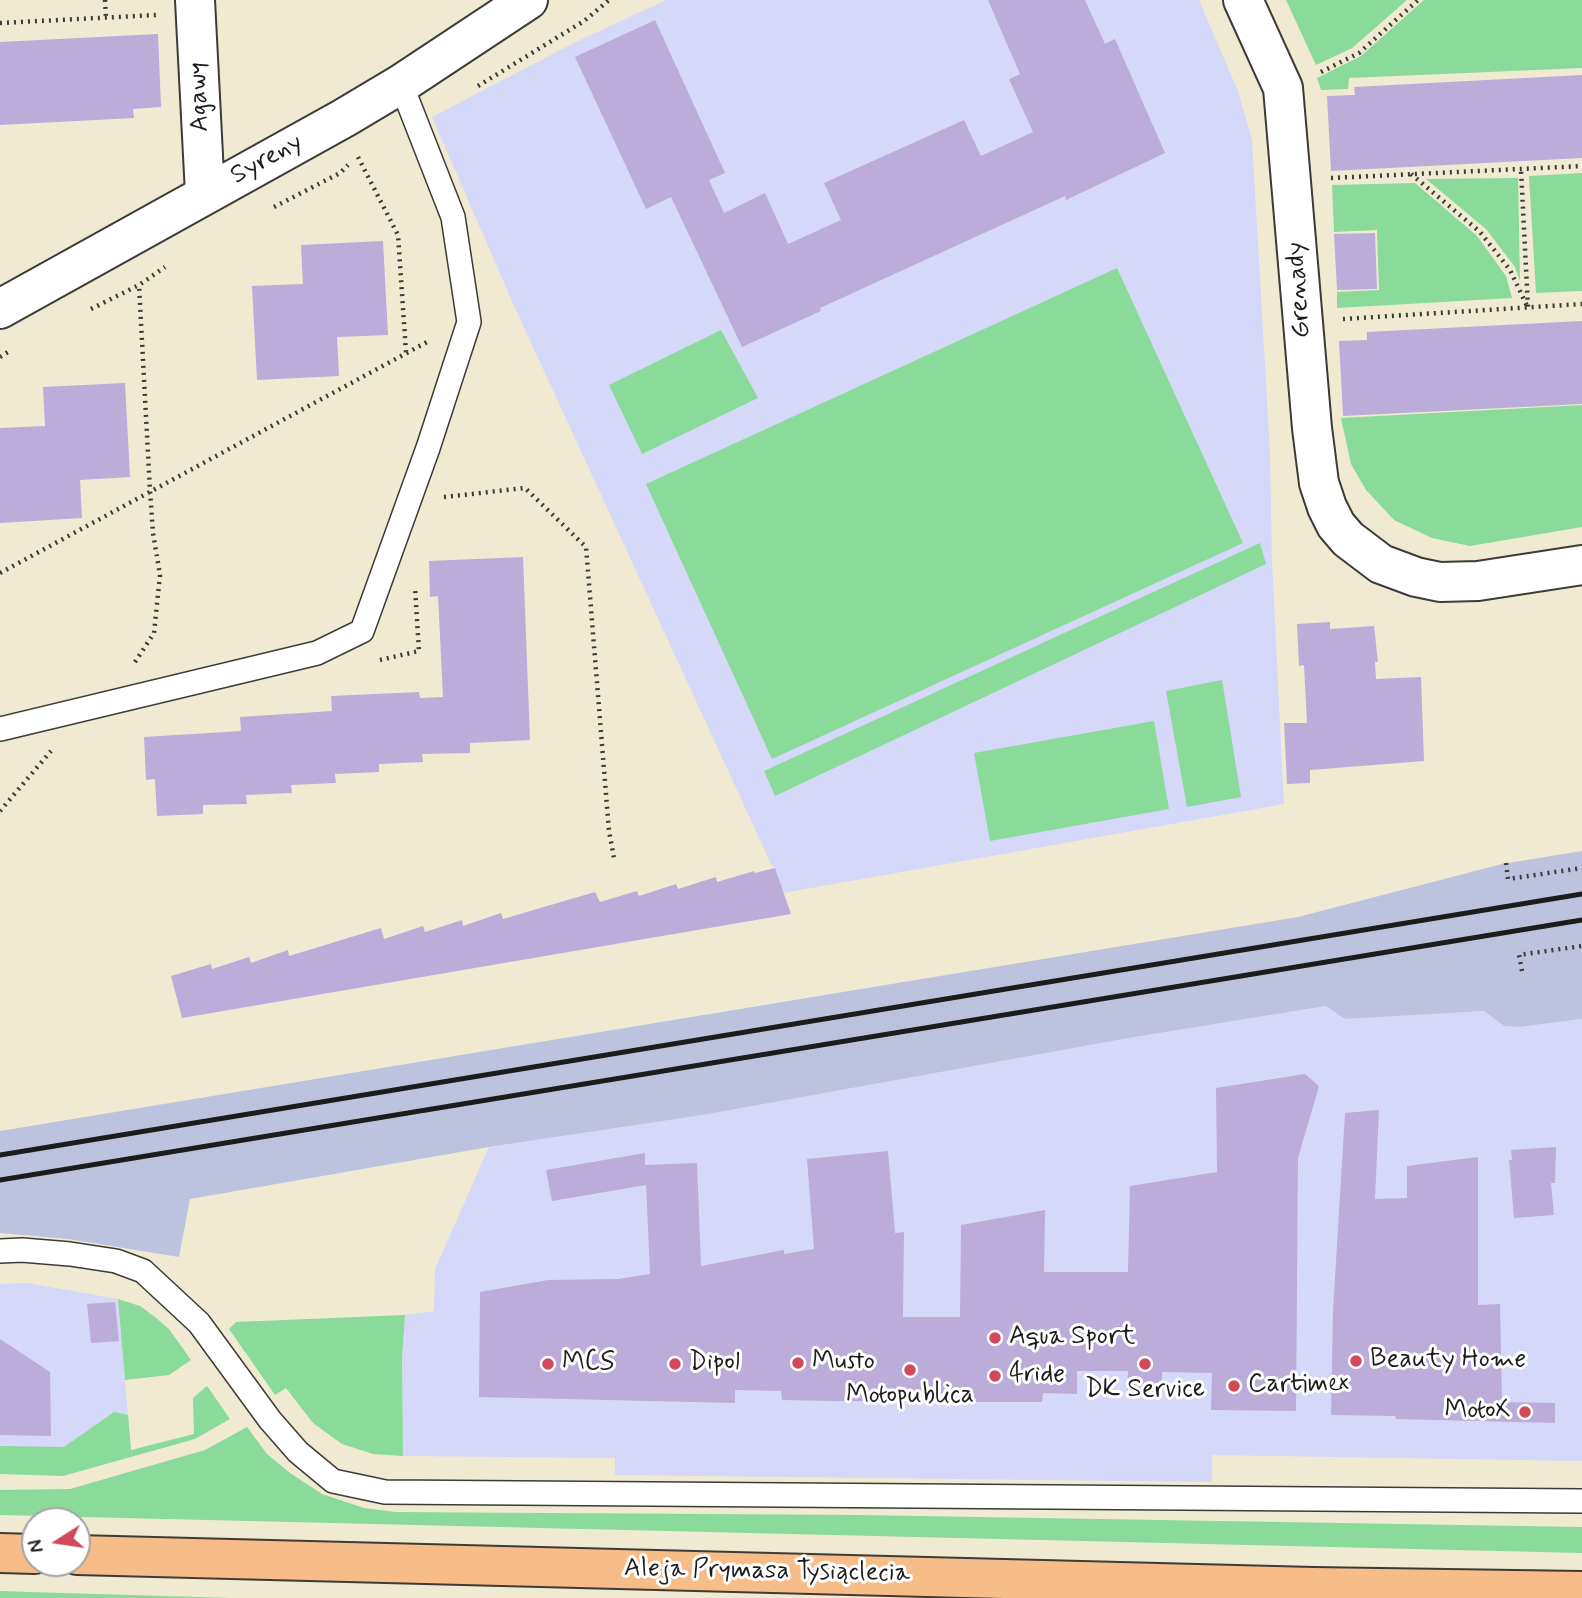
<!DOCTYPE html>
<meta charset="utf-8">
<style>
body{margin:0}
#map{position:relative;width:1582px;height:1598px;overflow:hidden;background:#efead1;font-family:Mynerve,sans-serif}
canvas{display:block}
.north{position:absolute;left:21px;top:1507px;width:70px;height:70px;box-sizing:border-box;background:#fff;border:2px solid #a4a4a4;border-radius:50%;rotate:258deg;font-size:19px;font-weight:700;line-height:28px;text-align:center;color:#1c1c1c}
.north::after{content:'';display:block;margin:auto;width:24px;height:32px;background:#d1495b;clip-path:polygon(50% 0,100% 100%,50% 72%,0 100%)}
</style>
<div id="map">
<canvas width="1582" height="1598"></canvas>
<div class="north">N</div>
</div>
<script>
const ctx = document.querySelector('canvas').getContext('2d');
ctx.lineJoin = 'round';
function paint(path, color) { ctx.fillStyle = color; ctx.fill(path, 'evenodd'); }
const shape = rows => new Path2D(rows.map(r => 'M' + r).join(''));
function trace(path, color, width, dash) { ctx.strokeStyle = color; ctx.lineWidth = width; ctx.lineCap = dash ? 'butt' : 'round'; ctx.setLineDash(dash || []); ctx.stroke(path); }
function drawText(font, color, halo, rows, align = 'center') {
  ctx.font = font + ' Mynerve,sans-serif'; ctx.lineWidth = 6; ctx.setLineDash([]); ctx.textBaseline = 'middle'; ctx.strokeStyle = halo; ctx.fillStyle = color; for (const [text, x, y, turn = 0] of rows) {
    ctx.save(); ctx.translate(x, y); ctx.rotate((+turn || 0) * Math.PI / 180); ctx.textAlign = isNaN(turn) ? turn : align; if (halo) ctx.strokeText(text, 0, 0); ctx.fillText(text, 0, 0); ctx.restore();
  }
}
const built = shape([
 [666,0,1199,0,1238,91,1252,140,1270,453,1272,563,1284,804,783,893,774,866,772,866,515,308,432,117,574,43],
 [1327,1006,1345,1019,1484,1011,1504,1026,1519,1027,1582,1019,1582,1461,1212,1455,1212,1482,615,1475,615,1458,403,1456,402,1359,405,1315,434,1311,435,1269,489,1147,703,1115,1129,1038],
 [27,1283,118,1299,131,1450,0,1451,0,1284]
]);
const industrial = shape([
 [1582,851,1582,1019,1519,1027,1504,1026,1484,1011,1345,1019,1326,1006,1129,1038,703,1115,489,1147,190,1199,179,1257,68,1239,0,1233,0,1131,1298,917,1502,864]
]);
const green = shape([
 [1286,0,1407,0,1352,48,1316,65],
 [1424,0,1582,0,1582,68,1349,78,1348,89,1321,90,1317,78,1361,56],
 [1582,173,1582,291,1536,293,1529,176],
 [1518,178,1520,281,1515,267,1486,229,1426,179],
 [1415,183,1477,236,1506,276,1512,298,1337,308,1337,292,1379,290,1377,230,1334,232,1332,185],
 [1117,268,1243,543,772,759,646,484],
 [721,330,758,398,642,454,609,385],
 [1582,405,1582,527,1470,546,1432,538,1394,520,1366,490,1351,464,1341,418],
 [1260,543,1266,564,775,796,764,771],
 [1222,680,1241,797,1187,807,1166,691],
 [1154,721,1169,809,990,841,974,753],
 [118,1299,140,1306,155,1317,169,1329,191,1360,169,1375,125,1380],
 [405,1315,402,1359,403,1456,373,1454,342,1444,313,1423,286,1388,275,1395,229,1329,236,1322],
 [207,1386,230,1419,195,1439,63,1476,0,1474,0,1446,64,1447,114,1412,128,1415,131,1450,194,1434,193,1398],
 [247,1427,267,1454,290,1473,322,1494,364,1508,396,1512,858,1515,1582,1527,1582,1553,0,1515,0,1490,70,1489,205,1450],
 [0,1591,29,1592,233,1598,0,1598]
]);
const building = shape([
 [988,0,1085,0,1105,44,1115,39,1165,153,1066,200,1065,196,820,308,821,311,742,347,671,197,646,209,575,57,655,20,725,173,709,180,724,213,765,193,788,244,841,220,824,183,964,120,981,156,1033,132,1009,79,1020,74],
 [158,34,161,107,133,109,134,118,0,125,0,42],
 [1582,75,1582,158,1331,171,1327,96,1355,95,1354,87],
 [1375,233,1377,289,1337,290,1334,234],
 [383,241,388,335,337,337,339,376,257,380,252,286,303,284,301,245],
 [1582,321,1582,404,1343,416,1339,341,1367,340,1367,332],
 [125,383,130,477,80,480,82,518,0,523,0,428,45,426,43,387],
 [523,557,530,740,470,743,470,753,422,754,423,762,379,764,379,772,335,774,336,783,291,785,292,793,246,795,247,804,203,805,203,814,157,816,155,779,146,780,144,737,241,731,240,717,332,711,331,696,419,692,420,698,443,697,438,596,430,597,429,561],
 [1330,622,1330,629,1374,626,1378,662,1375,662,1376,679,1421,677,1424,761,1310,770,1310,783,1287,784,1284,723,1307,723,1304,665,1299,666,1297,624],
 [775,868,791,914,182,1018,171,976,211,964,212,969,249,957,251,963,288,950,289,956,381,928,384,939,423,926,425,932,462,920,463,926,501,913,503,919,595,892,600,902,637,891,639,896,676,884,678,889,716,877,717,882,754,871,755,873],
 [1305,1074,1319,1086,1298,1158,1296,1411,1211,1410,1212,1373,1162,1372,1162,1394,1127,1393,1128,1371,1077,1371,1077,1394,1043,1393,1042,1402,959,1402,959,1394,864,1391,863,1401,835,1401,782,1400,781,1391,735,1390,735,1403,479,1397,480,1292,548,1280,618,1279,650,1274,646,1185,552,1201,546,1170,645,1153,645,1165,697,1163,701,1266,784,1250,784,1254,814,1249,807,1159,888,1151,895,1233,904,1232,903,1317,960,1317,961,1225,1045,1210,1044,1272,1128,1272,1130,1186,1217,1172,1216,1088],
 [1379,1110,1375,1199,1407,1198,1407,1166,1478,1157,1478,1305,1500,1304,1502,1402,1555,1403,1555,1423,1396,1419,1395,1416,1331,1415,1333,1311,1345,1113],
 [1556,1147,1555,1183,1551,1183,1554,1215,1514,1218,1509,1160,1512,1160,1511,1150],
 [115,1302,119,1341,91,1343,87,1304],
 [0,1339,50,1372,51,1436,0,1435]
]);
const path = shape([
 [105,0,106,18],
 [0,23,156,15],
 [1321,72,1359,53,1418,0],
 [478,86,584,21,609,0],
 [358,157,398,235,406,352],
 [1411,174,1480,232,1510,270,1528,308,1521,169],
 [1331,178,1582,166],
 [274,207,340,173,348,165],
 [91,309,139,285,165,267],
 [1343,319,1582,304],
 [0,357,11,350],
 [444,497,525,488,586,547,609,831,614,858],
 [0,573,427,342],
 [380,660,419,651,415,588],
 [135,662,154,633,160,575,153,533,150,491,139,285],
 [0,811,51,751],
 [1506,863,1508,879,1582,868],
 [1522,971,1519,955,1582,946]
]);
const service = shape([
 [0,729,317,653,362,631,428,448,469,322,453,217,401,84],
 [0,1251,22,1250,70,1254,116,1261,143,1271,199,1323,270,1420,298,1452,333,1481,385,1492,1582,1501]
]);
const minor = shape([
 [195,0,205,194],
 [1243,0,1283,88,1312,428,1319,483,1327,507,1336,525,1348,539,1381,564,1416,577,1440,582,1478,581,1582,565],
 [0,309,344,118,401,84,528,0]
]);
const primary = shape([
 [0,1553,35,1554],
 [77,1555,1313,1587,1582,1591]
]);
const rail = shape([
 [0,1155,1582,894],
 [0,1180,1582,920]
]);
const markers = [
 [995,1338,7,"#d1495b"],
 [1356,1361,7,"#d1495b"],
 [798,1363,7,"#d1495b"],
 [548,1364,7,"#d1495b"],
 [675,1364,7,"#d1495b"],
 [1145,1364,7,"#d1495b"],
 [910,1370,7,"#d1495b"],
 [995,1376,7,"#d1495b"],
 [1234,1386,7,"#d1495b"],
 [1525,1412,7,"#d1495b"]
];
const streetNames = [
 ["Agawy",200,97,-93],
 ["Syreny",267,160,-29],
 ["Grenady",1300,290,-94],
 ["Aleja Prymasa Tysiąclecia",767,1572,1]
];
const poiNames = [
 ["Aqua Sport",1009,1338],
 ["Beauty Home",1370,1361],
 ["Musto",812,1363],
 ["MCS",562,1364],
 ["Dipol",689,1364],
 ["4ride",1009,1376],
 ["Cartimex",1248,1386],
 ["DK Service",1145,1391,"center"],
 ["Motopublica",910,1397,"center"],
 ["MotoX",1511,1412,"right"]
];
paint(built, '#d5d8f9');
paint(industrial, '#bdc3de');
paint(green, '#8ada99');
paint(building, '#bcacda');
trace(service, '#3c3b37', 26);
trace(minor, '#3c3b37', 42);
trace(primary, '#3c3b37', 42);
trace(path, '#3c3b37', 4.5, [2, 5]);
trace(service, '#fff', 23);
trace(minor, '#fff', 38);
trace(primary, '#f7bd88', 38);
trace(rail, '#1c1c1c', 5);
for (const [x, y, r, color] of markers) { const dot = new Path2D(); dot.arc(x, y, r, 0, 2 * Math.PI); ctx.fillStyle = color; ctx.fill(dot); trace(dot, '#fff', 2.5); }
drawText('26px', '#1c1c1c', '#fff', streetNames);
drawText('26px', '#1c1c1c', '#fff', poiNames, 'left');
</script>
